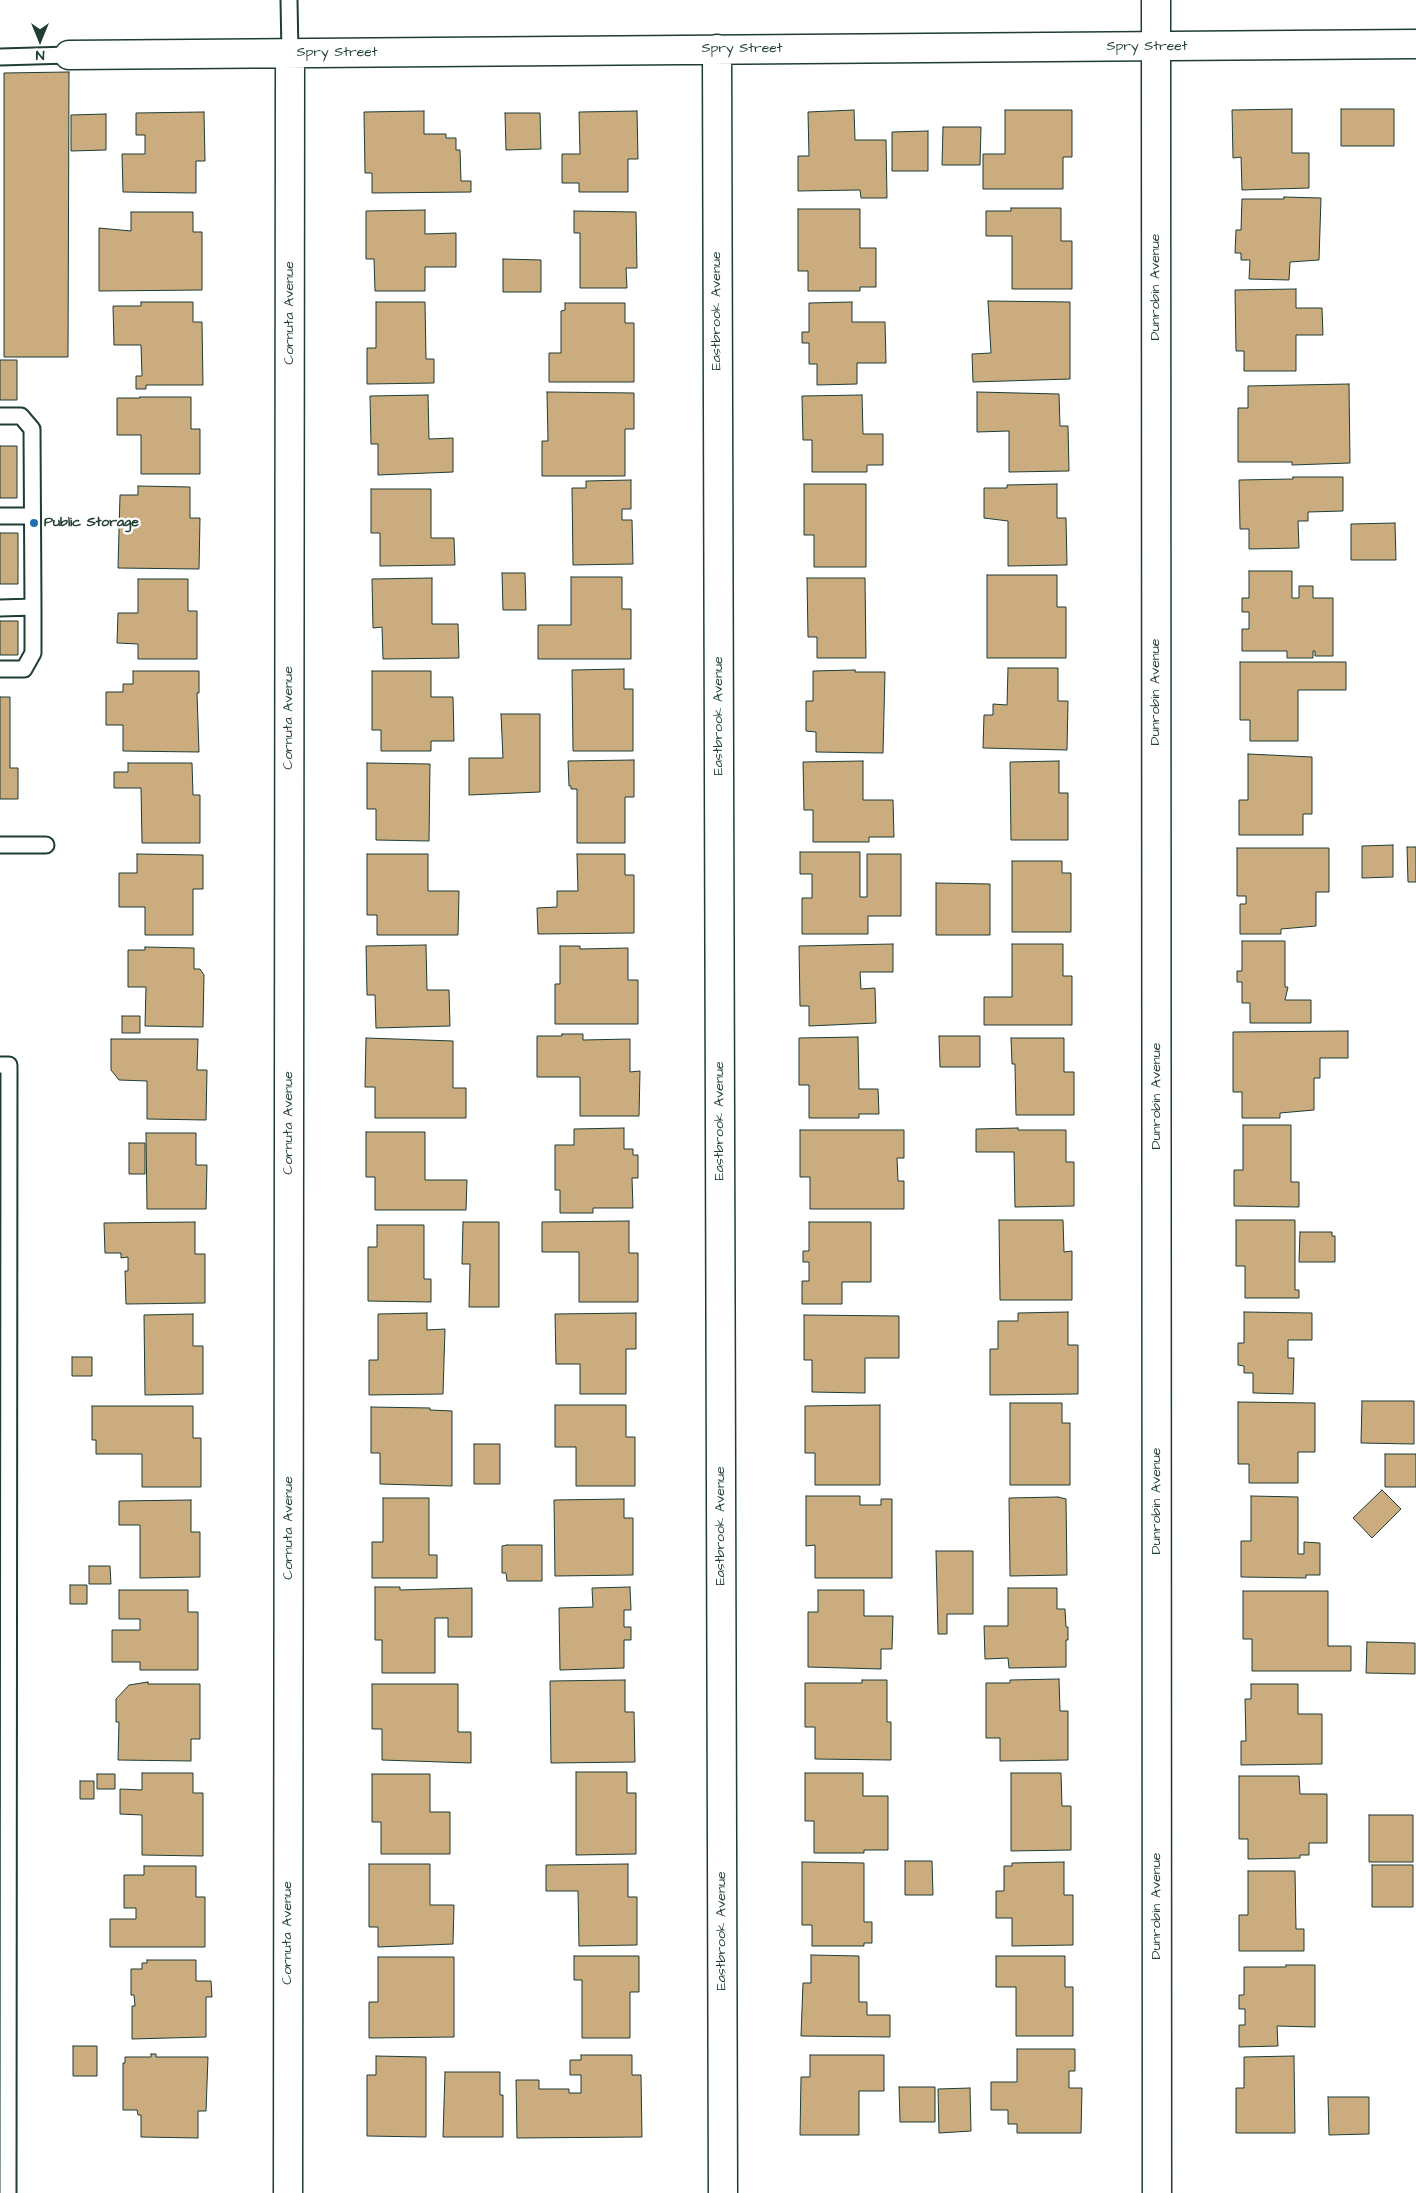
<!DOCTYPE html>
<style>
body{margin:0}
#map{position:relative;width:1416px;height:2193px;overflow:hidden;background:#fff;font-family:"Architects Daughter",sans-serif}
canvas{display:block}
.north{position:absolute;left:15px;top:15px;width:50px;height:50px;-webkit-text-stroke:4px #fff;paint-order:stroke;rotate:180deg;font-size:14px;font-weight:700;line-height:20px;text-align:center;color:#1f3d34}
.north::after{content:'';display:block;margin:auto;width:18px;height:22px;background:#1f3d34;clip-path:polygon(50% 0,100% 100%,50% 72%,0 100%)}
</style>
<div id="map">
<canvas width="1416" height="2193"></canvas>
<div class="north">N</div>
</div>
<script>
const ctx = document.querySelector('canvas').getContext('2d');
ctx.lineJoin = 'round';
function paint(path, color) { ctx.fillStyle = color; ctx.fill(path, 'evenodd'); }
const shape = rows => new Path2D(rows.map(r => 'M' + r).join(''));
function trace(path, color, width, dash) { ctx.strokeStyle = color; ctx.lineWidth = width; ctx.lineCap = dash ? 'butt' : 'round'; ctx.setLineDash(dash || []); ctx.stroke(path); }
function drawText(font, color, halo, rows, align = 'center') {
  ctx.font = font + ' "Architects Daughter",sans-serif'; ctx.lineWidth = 4.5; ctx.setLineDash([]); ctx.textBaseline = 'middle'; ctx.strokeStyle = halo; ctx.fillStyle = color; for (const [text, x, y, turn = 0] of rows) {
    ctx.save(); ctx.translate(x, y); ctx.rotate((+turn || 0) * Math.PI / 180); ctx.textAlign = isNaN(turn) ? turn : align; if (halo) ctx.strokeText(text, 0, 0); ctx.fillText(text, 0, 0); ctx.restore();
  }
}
const building = shape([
 [69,72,68,357,4,357,4,73,69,72],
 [1292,109,1292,153,1309,153,1309,188,1242,190,1241,157,1233,158,1232,110,1292,109],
 [1341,109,1394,109,1394,146,1341,146,1341,109],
 [854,110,855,140,886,140,887,198,861,198,860,190,798,191,798,156,809,156,808,112,854,110],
 [1005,110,1072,110,1072,157,1063,157,1063,189,983,189,983,154,1005,154,1005,110],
 [424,111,424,134,446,134,446,138,456,138,456,150,460,150,461,181,471,181,471,192,372,193,372,173,365,173,364,112,424,111],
 [637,111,638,159,628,159,628,192,579,192,579,183,562,183,562,154,580,154,579,112,637,111],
 [204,112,205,161,196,161,196,193,123,192,122,154,145,154,145,135,136,135,136,113,204,112],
 [505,113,540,113,541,149,506,150,505,113],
 [106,114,106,150,71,151,71,115,106,114],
 [943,127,981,127,980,165,942,165,943,127],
 [928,131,928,171,892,171,892,132,928,131],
 [1284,197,1321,198,1319,260,1290,262,1289,280,1249,279,1250,260,1241,260,1241,253,1235,253,1236,230,1241,230,1242,199,1284,199,1284,197],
 [1011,208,1061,208,1061,241,1072,241,1072,289,1012,289,1012,236,986,236,986,211,1011,211,1011,208],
 [798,209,860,209,860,248,876,248,876,287,860,287,860,291,808,291,808,271,798,271,798,209],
 [425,210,425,234,456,233,456,267,425,267,425,291,375,291,374,259,366,259,366,211,425,210],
 [574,211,636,212,637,268,626,268,627,288,580,288,580,233,574,233,574,211],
 [131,212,193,212,193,232,202,232,202,290,99,291,99,228,131,231,131,212],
 [503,259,541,260,541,292,503,292,503,259],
 [1296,289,1296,308,1322,308,1323,335,1296,335,1296,371,1244,371,1244,351,1236,351,1235,290,1296,289],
 [988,301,1070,302,1070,379,973,382,972,354,991,353,988,301],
 [141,302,193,302,193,322,202,322,203,385,146,385,146,389,136,389,136,376,142,376,141,345,114,345,113,306,141,306,141,302],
 [376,302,425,302,426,359,434,359,434,383,367,384,367,348,376,348,376,302],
 [852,302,852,322,885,322,886,363,857,363,857,384,817,385,817,364,809,364,809,343,802,343,802,332,809,332,809,303,852,302],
 [565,303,625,303,625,323,634,323,634,382,549,382,549,353,561,353,561,311,565,310,565,303],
 [0,360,17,360,17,400,0,400,0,360],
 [1349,384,1350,463,1292,465,1292,462,1238,462,1238,408,1248,408,1248,386,1349,384],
 [547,392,634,393,634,429,625,429,625,476,542,476,542,441,548,441,547,392],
 [977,392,1059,394,1060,426,1068,426,1069,471,1009,472,1009,431,977,432,977,392],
 [428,395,429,439,453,438,453,472,378,475,378,444,371,444,370,396,428,395],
 [862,395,863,434,883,434,883,465,867,465,867,472,812,472,812,440,803,440,802,396,862,395],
 [140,397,191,397,191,429,200,429,200,474,141,474,141,435,117,435,117,398,140,398,140,397],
 [0,446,17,446,17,498,0,498,0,446],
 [1293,477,1343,477,1343,511,1308,512,1308,521,1298,521,1299,548,1249,549,1249,529,1240,529,1239,480,1293,479,1293,477],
 [631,480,631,509,622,509,622,520,632,520,633,564,573,565,572,488,586,488,586,481,631,480],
 [804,484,866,484,866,567,814,567,814,535,804,535,804,484],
 [1057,484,1057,518,1066,518,1067,565,1008,566,1008,521,984,518,984,488,1007,488,1007,485,1057,484],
 [138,486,190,487,190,518,200,518,199,569,118,568,120,495,138,495,138,486],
 [371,489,431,489,431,538,454,538,455,565,380,566,380,533,371,533,371,489],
 [1395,523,1396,560,1351,560,1351,524,1395,523],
 [0,533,18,533,18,584,0,584,0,533],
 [1249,571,1292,571,1292,598,1299,598,1299,586,1313,586,1313,598,1333,598,1333,656,1315,656,1315,651,1313,651,1313,658,1287,658,1287,651,1242,651,1242,629,1249,629,1249,612,1242,612,1242,598,1249,598,1249,571],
 [502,573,525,573,526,610,503,610,502,573],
 [987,575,1057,575,1057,607,1066,607,1066,658,987,658,987,575],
 [571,577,622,577,622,609,631,609,631,659,538,659,538,625,571,625,571,577],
 [432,578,432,624,458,624,459,658,383,659,382,627,373,628,372,579,432,578],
 [807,578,865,578,866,658,817,658,817,637,808,637,807,578],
 [138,579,188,579,188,611,197,611,197,659,138,659,138,644,117,643,118,613,138,613,138,579],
 [0,621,18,621,18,655,0,655,0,621],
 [1240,662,1346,662,1346,690,1298,690,1298,741,1250,741,1250,720,1240,720,1240,662],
 [1008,668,1058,668,1058,701,1068,701,1067,750,983,748,984,715,993,715,993,704,1007,705,1008,668],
 [624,669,624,689,633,689,633,751,573,751,572,670,624,669],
 [855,670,855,672,885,672,883,753,816,752,816,732,806,731,806,701,813,701,813,671,855,670],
 [133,671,199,671,199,693,197,693,199,752,123,751,123,725,106,725,106,692,123,692,123,684,133,684,133,671],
 [372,671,431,671,431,697,453,697,454,741,431,741,431,751,381,751,381,730,372,730,372,671],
 [0,697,10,697,10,768,18,768,18,799,0,799,0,697],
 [501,714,540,714,540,792,469,795,469,758,503,758,501,714],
 [1248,754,1312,757,1312,814,1303,814,1303,835,1239,835,1239,800,1248,800,1248,754],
 [634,760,634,797,625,797,625,843,577,843,577,789,571,789,571,786,569,786,568,761,634,760],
 [863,761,863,800,893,800,894,837,869,837,869,842,813,842,813,810,804,810,803,762,863,761],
 [1059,761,1059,793,1068,793,1068,840,1011,840,1010,762,1059,761],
 [128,763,192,763,193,795,200,795,200,843,142,843,141,788,114,788,114,772,128,772,128,763],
 [367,763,430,764,429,841,376,840,376,809,367,809,367,763],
 [1393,845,1393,877,1362,878,1362,846,1393,845],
 [1407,847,1416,847,1416,882,1408,882,1407,847],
 [1237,848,1329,848,1329,892,1316,892,1316,926,1281,929,1281,934,1240,934,1240,904,1246,904,1246,896,1237,896,1237,848],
 [800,852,860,852,860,897,867,897,867,854,901,854,901,916,868,916,868,934,802,934,802,898,812,898,812,874,800,874,800,852],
 [137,854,203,855,203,889,193,889,193,935,145,935,145,907,119,907,119,873,137,873,137,854],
 [367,854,428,854,428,891,459,891,458,935,377,935,377,915,367,915,367,854],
 [577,854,625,854,625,875,634,875,634,933,538,934,537,908,557,907,557,891,578,891,577,854],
 [1012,861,1062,861,1062,873,1071,873,1071,932,1012,932,1012,861],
 [936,883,990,884,990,935,936,935,936,883],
 [1242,941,1285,941,1285,987,1288,987,1285,1000,1311,1000,1311,1023,1250,1023,1250,1003,1242,1003,1242,982,1237,982,1237,971,1242,971,1242,941],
 [893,944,893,972,860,972,861,989,875,988,876,1023,809,1026,809,1006,800,1006,799,946,893,944],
 [1012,944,1063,944,1063,976,1072,976,1072,1025,984,1025,984,997,1012,997,1012,944],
 [426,945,427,990,449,990,450,1026,376,1028,375,995,367,995,366,946,426,945],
 [560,946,580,946,580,949,628,948,628,980,638,980,638,1024,555,1024,555,984,560,984,560,946],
 [145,947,194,948,194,969,200,969,204,975,203,1027,145,1026,146,987,128,987,128,950,145,950,145,947],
 [122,1016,140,1016,140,1033,122,1033,122,1016],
 [1348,1031,1348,1058,1320,1058,1320,1078,1314,1078,1314,1110,1280,1113,1280,1118,1242,1118,1242,1092,1233,1092,1233,1032,1348,1031],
 [562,1034,583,1034,583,1040,630,1039,630,1072,640,1071,639,1116,580,1116,580,1077,537,1077,537,1036,562,1036,562,1034],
 [939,1036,980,1036,980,1067,940,1067,939,1036],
 [858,1037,859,1089,878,1089,879,1114,859,1114,859,1118,809,1118,809,1085,799,1085,799,1038,858,1037],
 [366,1038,453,1041,453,1088,466,1088,466,1118,375,1118,375,1087,365,1087,366,1038],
 [1011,1038,1064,1038,1064,1072,1074,1072,1074,1115,1016,1115,1015,1064,1012,1064,1011,1038],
 [111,1039,198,1039,197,1070,207,1070,206,1120,147,1119,147,1081,119,1080,111,1070,111,1039],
 [1243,1125,1291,1125,1291,1182,1299,1182,1299,1207,1234,1206,1234,1170,1243,1170,1243,1125],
 [624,1128,624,1149,633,1149,633,1155,638,1155,638,1178,632,1178,633,1208,593,1208,593,1213,560,1213,560,1190,555,1190,555,1145,574,1145,574,1129,624,1128],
 [1018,1128,1018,1130,1066,1130,1066,1162,1074,1162,1074,1206,1015,1207,1014,1152,976,1152,976,1129,1018,1128],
 [800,1130,904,1130,904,1158,897,1158,898,1181,904,1181,904,1209,810,1209,810,1177,800,1177,800,1130],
 [366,1132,425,1132,425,1180,467,1180,466,1210,375,1210,375,1177,366,1177,366,1132],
 [146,1133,196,1133,196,1165,207,1165,206,1209,147,1209,146,1133],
 [129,1143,145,1143,145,1174,129,1174,129,1143],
 [999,1220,1063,1220,1064,1252,1072,1251,1072,1300,1000,1300,999,1220],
 [1236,1220,1295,1220,1295,1290,1299,1290,1299,1298,1245,1298,1245,1266,1236,1266,1236,1220],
 [629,1221,629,1253,638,1253,638,1302,579,1302,579,1252,542,1252,542,1222,629,1221],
 [195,1222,195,1254,205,1254,205,1303,126,1304,125,1271,128,1271,128,1257,121,1258,121,1253,105,1253,104,1223,195,1222],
 [463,1222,499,1222,499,1307,469,1307,470,1264,462,1264,463,1222],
 [809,1222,871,1222,871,1282,842,1282,842,1304,802,1304,802,1281,809,1281,809,1262,803,1262,803,1251,809,1251,809,1222],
 [377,1225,424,1225,424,1279,431,1279,431,1302,368,1301,368,1247,377,1247,377,1225],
 [1300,1232,1332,1232,1332,1236,1335,1236,1335,1262,1299,1262,1300,1232],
 [1068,1312,1068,1345,1078,1345,1078,1394,990,1395,990,1349,998,1349,998,1321,1018,1321,1018,1313,1068,1312],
 [1244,1312,1312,1313,1312,1340,1288,1340,1288,1358,1294,1358,1293,1394,1253,1393,1253,1373,1244,1373,1244,1366,1238,1365,1238,1343,1244,1343,1244,1312],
 [427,1313,427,1330,445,1329,443,1394,369,1395,369,1360,378,1360,378,1314,427,1313],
 [636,1313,636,1349,626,1349,626,1394,580,1394,580,1364,556,1364,555,1314,636,1313],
 [193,1314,193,1346,203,1346,203,1394,145,1395,144,1315,193,1314],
 [804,1315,899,1316,899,1358,865,1358,865,1393,812,1392,812,1360,804,1360,804,1315],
 [72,1357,92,1357,92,1376,72,1376,72,1357],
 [1362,1401,1414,1401,1414,1444,1361,1443,1362,1401],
 [1238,1402,1315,1403,1315,1452,1298,1452,1298,1483,1249,1483,1249,1464,1238,1464,1238,1402],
 [1010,1403,1062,1403,1062,1423,1070,1423,1070,1485,1010,1485,1010,1403],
 [555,1405,626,1405,626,1437,635,1437,635,1486,576,1486,576,1447,555,1447,555,1405],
 [880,1405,880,1485,815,1485,815,1453,805,1453,805,1406,880,1405],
 [92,1406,193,1406,193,1438,201,1438,201,1487,142,1487,142,1454,96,1454,96,1440,92,1440,92,1406],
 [371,1407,430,1408,430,1410,452,1411,452,1486,380,1484,380,1453,371,1453,371,1407],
 [474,1444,500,1444,500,1484,474,1484,474,1444],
 [1385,1454,1416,1454,1416,1487,1385,1487,1385,1454],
 [1382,1490,1401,1509,1372,1538,1353,1518,1382,1490],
 [806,1496,860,1496,860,1505,881,1505,881,1499,892,1499,892,1578,815,1578,815,1545,806,1546,806,1496],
 [1251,1496,1298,1497,1298,1554,1304,1554,1304,1542,1320,1543,1320,1575,1306,1575,1306,1578,1241,1577,1241,1541,1251,1541,1251,1496],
 [1058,1497,1066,1499,1067,1575,1010,1576,1009,1498,1058,1497],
 [383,1498,429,1498,429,1555,437,1555,437,1578,372,1578,372,1542,383,1542,383,1498],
 [624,1499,624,1518,633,1518,633,1575,555,1576,554,1500,624,1499],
 [191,1500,191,1532,200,1532,200,1577,140,1578,140,1525,119,1525,119,1501,191,1500],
 [507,1545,542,1545,542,1581,507,1581,506,1573,502,1573,502,1546,507,1545],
 [936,1551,973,1551,973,1614,947,1614,947,1634,938,1634,936,1551],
 [89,1566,110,1566,111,1584,89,1584,89,1566],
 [70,1585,87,1585,87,1604,70,1604,70,1585],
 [375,1587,400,1587,400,1590,472,1588,472,1637,448,1637,448,1618,435,1618,435,1673,382,1673,382,1640,375,1640,375,1587],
 [630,1587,631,1610,624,1610,624,1627,631,1627,631,1640,624,1640,624,1668,560,1670,559,1608,593,1607,592,1588,630,1587],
 [1008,1588,1057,1588,1057,1609,1065,1609,1066,1627,1068,1627,1068,1640,1066,1640,1066,1667,1009,1668,1008,1658,985,1659,984,1626,1008,1626,1008,1588],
 [119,1590,188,1590,188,1612,198,1612,198,1670,140,1670,140,1662,112,1662,112,1630,140,1630,140,1619,119,1619,119,1590],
 [818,1590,864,1590,864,1616,893,1616,892,1649,881,1649,881,1669,808,1667,808,1612,818,1612,818,1590],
 [1243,1591,1328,1591,1328,1646,1351,1646,1351,1671,1252,1671,1252,1639,1243,1639,1243,1591],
 [1367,1642,1415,1643,1415,1674,1366,1673,1367,1642],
 [1059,1679,1060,1711,1068,1711,1068,1760,1000,1761,1000,1738,986,1738,986,1683,1010,1683,1010,1680,1059,1679],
 [625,1680,625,1712,634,1712,635,1762,551,1763,550,1681,625,1680],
 [862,1680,887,1680,887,1722,891,1722,891,1760,815,1759,815,1727,805,1727,805,1683,862,1683,862,1680],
 [148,1682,148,1684,200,1684,200,1739,191,1739,191,1761,118,1760,119,1722,116,1722,116,1699,129,1685,148,1682],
 [372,1684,458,1684,458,1732,471,1732,471,1763,382,1760,382,1729,372,1729,372,1684],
 [1251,1684,1298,1684,1298,1714,1322,1714,1322,1764,1241,1765,1241,1741,1246,1741,1245,1699,1251,1699,1251,1684],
 [576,1772,627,1772,627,1793,636,1793,636,1854,576,1855,576,1772],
 [142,1773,193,1773,193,1793,203,1793,203,1856,142,1855,142,1815,120,1814,120,1789,142,1790,142,1773],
 [805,1773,863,1773,863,1796,888,1796,888,1850,864,1850,864,1853,814,1853,814,1821,805,1821,805,1773],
 [1011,1773,1061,1773,1062,1806,1071,1806,1071,1850,1011,1851,1011,1773],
 [97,1774,115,1774,115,1789,97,1789,97,1774],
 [372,1774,430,1774,430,1812,450,1812,450,1854,381,1854,381,1822,372,1822,372,1774],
 [1239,1776,1299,1776,1300,1794,1327,1794,1327,1843,1309,1843,1309,1855,1300,1855,1300,1858,1248,1859,1248,1839,1239,1839,1239,1776],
 [80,1781,94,1781,94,1799,80,1799,80,1781],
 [1369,1815,1413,1815,1413,1862,1369,1862,1369,1815],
 [905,1861,932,1861,933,1895,905,1895,905,1861],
 [802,1862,864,1863,864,1922,872,1922,872,1943,864,1943,864,1946,812,1946,812,1925,802,1925,802,1862],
 [1064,1862,1064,1895,1073,1895,1073,1945,1012,1946,1012,1918,996,1918,996,1891,1004,1891,1004,1866,1012,1866,1012,1863,1064,1862],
 [369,1864,430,1864,430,1905,454,1905,453,1944,378,1947,378,1927,369,1927,369,1864],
 [628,1864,628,1897,637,1897,637,1945,579,1946,578,1891,546,1891,546,1865,628,1864],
 [1372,1865,1413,1865,1413,1907,1372,1907,1372,1865],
 [144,1866,196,1866,196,1897,205,1897,205,1947,110,1947,110,1919,136,1919,136,1908,124,1908,124,1875,144,1875,144,1866],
 [1248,1871,1295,1871,1296,1929,1304,1929,1304,1951,1239,1951,1239,1915,1248,1915,1248,1871],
 [811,1955,859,1956,859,2002,867,2002,867,2015,890,2015,890,2037,801,2036,803,1983,811,1983,811,1955],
 [574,1956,639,1956,639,1992,630,1992,630,2038,582,2038,582,1980,574,1980,574,1956],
 [996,1956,1065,1956,1065,1987,1073,1987,1073,2036,1016,2036,1016,1987,996,1987,996,1956],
 [378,1957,454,1957,454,2037,369,2038,369,2002,378,2002,378,1957],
 [147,1960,196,1960,196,1981,211,1981,212,1997,206,1997,206,2037,132,2039,132,2006,135,2006,134,1995,131,1995,131,1969,142,1969,142,1963,147,1963,147,1960],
 [1286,1965,1315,1965,1315,2027,1277,2026,1278,2046,1239,2047,1239,2025,1245,2025,1245,2009,1239,2009,1239,1995,1244,1995,1244,1967,1286,1967,1286,1965],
 [73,2046,97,2046,97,2076,73,2076,73,2046],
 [1017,2049,1075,2049,1075,2071,1069,2071,1069,2088,1082,2088,1081,2133,1017,2133,1017,2124,1008,2124,1008,2110,991,2110,991,2082,1017,2082,1017,2049],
 [151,2054,156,2054,156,2057,208,2057,206,2111,198,2111,198,2138,141,2137,141,2115,138,2115,137,2110,123,2110,123,2063,125,2063,125,2057,151,2057,151,2054],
 [581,2055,632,2055,632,2075,641,2075,642,2137,517,2138,516,2080,539,2080,539,2089,569,2089,569,2093,581,2093,581,2075,570,2075,570,2060,581,2060,581,2055],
 [810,2055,884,2055,884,2091,859,2091,859,2135,800,2135,801,2077,810,2077,810,2055],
 [376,2056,426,2057,426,2137,367,2136,367,2075,376,2075,376,2056],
 [1294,2056,1295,2133,1236,2133,1236,2088,1244,2088,1244,2057,1294,2056],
 [445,2072,500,2072,500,2095,503,2095,503,2137,443,2137,445,2072],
 [899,2087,935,2087,935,2122,900,2122,899,2087],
 [970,2088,971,2131,939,2133,938,2089,970,2088],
 [1328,2097,1369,2097,1369,2134,1329,2135,1328,2097]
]);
const lane = shape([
 [289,0,290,53],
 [0,57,69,55],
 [0,416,21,416,32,429,33,607,33,653,24,669,0,669],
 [0,516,32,516],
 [0,608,33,607],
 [0,845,46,845],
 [0,1065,9,1065,8,2193]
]);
const street = shape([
 [717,49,723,2193],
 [69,55,1416,44],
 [288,2193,290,53]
]);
const secondary = shape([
 [1156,0,1157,2193]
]);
const markers = [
 [34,523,5,"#1f6fb2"]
];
const streetNames = [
 ["Spry Street",1147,47],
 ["Spry Street",742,49],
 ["Spry Street",337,53],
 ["Dunrobin Avenue",1156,287,-90],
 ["Eastbrook Avenue",717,311,-90],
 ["Cornuta Avenue",290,313,-90],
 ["Dunrobin Avenue",1156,692,-90],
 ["Eastbrook Avenue",719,716,-90],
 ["Cornuta Avenue",289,718,-90],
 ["Dunrobin Avenue",1157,1096,-90],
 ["Eastbrook Avenue",720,1121,-90],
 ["Cornuta Avenue",289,1123,-90],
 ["Dunrobin Avenue",1157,1501,-90],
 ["Eastbrook Avenue",721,1526,-90],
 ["Cornuta Avenue",289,1528,-90],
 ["Dunrobin Avenue",1157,1906,-90],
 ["Eastbrook Avenue",722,1931,-90],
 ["Cornuta Avenue",288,1933,-90]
];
const poiNames = [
 ["Public Storage",44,523]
];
paint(building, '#caac7f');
trace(building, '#1f3d34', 1);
trace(lane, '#1f3d34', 19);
trace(street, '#1f3d34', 31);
trace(secondary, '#1f3d34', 31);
trace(lane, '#fff', 15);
trace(street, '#fff', 28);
trace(secondary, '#fff', 28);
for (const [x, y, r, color] of markers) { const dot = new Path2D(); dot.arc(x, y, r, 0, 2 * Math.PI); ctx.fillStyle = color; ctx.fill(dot); trace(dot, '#fff', 2); }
drawText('14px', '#1f3d34', '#fff', streetNames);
drawText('bold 14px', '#1f3d34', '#fff', poiNames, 'left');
</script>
